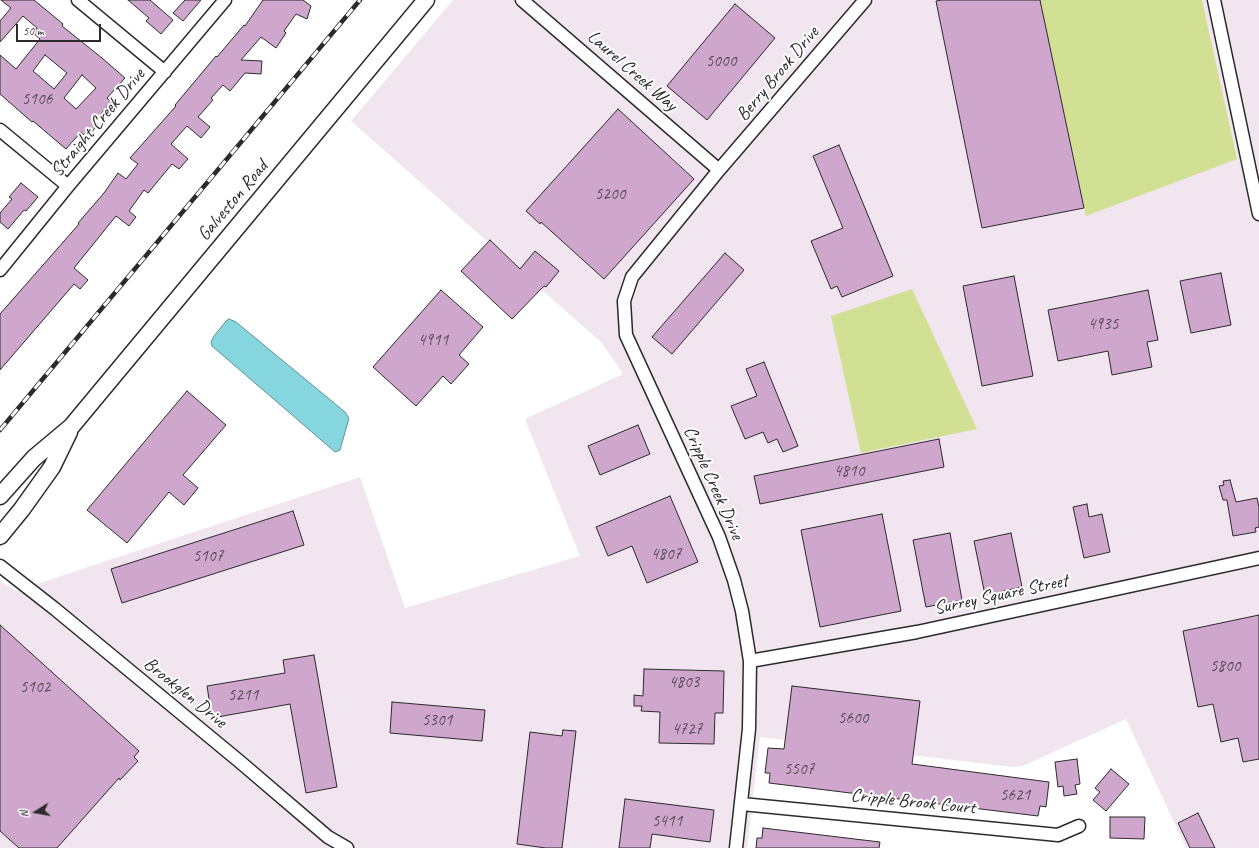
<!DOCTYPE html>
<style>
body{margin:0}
#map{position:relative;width:1259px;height:848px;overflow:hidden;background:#fff;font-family:Caveat,sans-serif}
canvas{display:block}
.north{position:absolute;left:16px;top:792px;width:40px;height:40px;-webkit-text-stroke:3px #fff;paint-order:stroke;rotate:259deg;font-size:11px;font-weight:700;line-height:16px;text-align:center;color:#2b2b2b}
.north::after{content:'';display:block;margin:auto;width:14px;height:18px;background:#2b2b2b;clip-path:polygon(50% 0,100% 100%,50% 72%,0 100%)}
.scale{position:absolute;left:16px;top:24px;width:85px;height:18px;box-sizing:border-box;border:2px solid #2b2b2b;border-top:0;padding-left:5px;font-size:12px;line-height:14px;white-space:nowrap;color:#2b2b2b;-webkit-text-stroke:3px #fff;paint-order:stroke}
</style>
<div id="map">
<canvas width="1259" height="848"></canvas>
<div class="north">N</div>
<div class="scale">50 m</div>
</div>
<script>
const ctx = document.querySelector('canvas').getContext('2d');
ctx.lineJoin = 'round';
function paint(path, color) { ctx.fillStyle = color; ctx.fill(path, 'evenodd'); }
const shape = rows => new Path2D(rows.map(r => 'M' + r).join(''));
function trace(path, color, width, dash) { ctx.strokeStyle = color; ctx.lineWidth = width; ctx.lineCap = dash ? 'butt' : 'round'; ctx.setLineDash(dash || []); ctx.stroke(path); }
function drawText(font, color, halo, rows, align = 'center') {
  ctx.font = font + ' Caveat,sans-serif'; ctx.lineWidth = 4; ctx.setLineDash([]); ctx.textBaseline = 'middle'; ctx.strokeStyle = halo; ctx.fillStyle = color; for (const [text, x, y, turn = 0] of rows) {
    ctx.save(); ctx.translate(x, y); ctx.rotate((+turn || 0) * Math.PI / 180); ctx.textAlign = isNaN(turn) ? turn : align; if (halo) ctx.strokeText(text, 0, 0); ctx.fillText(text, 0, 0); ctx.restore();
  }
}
const built = shape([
 [453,0,1259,0,1259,848,1186,848,1126,719,1023,766,1012,767,760,737,747,848,0,848,0,581,16,591,360,477,405,608,580,556,525,419,623,374,602,343,351,121]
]);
const green = shape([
 [1040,0,1202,0,1237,159,1086,216],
 [912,289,977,429,861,453,831,316]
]);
const water = shape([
 [229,319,236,322,345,412,349,418,340,450,335,452,212,346,211,342,214,336,226,321,229,319]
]);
const building = shape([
 [1,0,34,0,63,24,62,26,102,58,125,78,107,98,111,102,95,121,98,124,87,138,81,132,66,149,33,121,32,122,0,94,0,55,16,69,40,39,33,33,37,28,23,16,0,42,0,21,11,8,1,0],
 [45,55,67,73,54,89,33,71,45,55],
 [82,75,96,88,76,109,64,98,82,75],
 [128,0,150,0,173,20,161,34,146,21,149,18,128,0],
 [185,0,201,0,183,21,173,13,185,0],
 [263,0,303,0,311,6,307,19,296,14,284,31,286,33,276,48,261,37,241,60,262,61,261,74,245,73,230,91,223,85,211,98,213,100,198,117,210,127,201,138,187,126,171,144,188,159,179,169,172,164,148,193,144,190,129,211,136,217,129,226,116,216,74,268,88,280,80,289,74,284,0,370,0,314,79,224,78,223,104,193,118,173,126,179,138,164,130,158,176,106,175,105,216,56,217,57,244,25,245,26,263,0],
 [941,0,1040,0,1084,208,982,228,936,1,941,0],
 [735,4,775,38,707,120,667,86,735,4],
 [618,109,694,179,604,279,541,222,540,224,526,211,618,109],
 [839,145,893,276,842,297,837,286,831,289,811,241,843,228,813,156,839,145],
 [21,183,38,197,26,211,24,210,8,229,0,222,0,213,12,199,9,197,21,183],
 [490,240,520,269,535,251,559,271,546,287,544,286,512,319,461,271,490,240],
 [725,253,744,270,672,354,652,337,725,253],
 [1221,273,1231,325,1191,333,1180,281,1221,273],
 [1014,276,1033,376,982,386,963,286,1014,276],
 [441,290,483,327,459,355,469,364,451,384,443,376,416,406,373,367,441,290],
 [1148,290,1158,340,1147,342,1152,367,1112,375,1108,351,1058,361,1048,310,1148,290],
 [764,362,798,446,783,452,777,439,768,443,763,432,745,439,731,406,757,396,746,369,764,362],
 [187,391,226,425,183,475,198,488,184,505,169,492,127,543,87,510,187,391],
 [638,425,650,454,600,475,588,446,638,425],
 [939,439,944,467,760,504,754,476,939,439],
 [1230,480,1236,502,1257,498,1259,507,1259,527,1255,528,1256,532,1233,536,1227,500,1223,500,1219,486,1224,485,1223,481,1230,480],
 [670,496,698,562,647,583,632,546,608,556,596,527,670,496],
 [1087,504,1089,517,1102,514,1110,552,1084,558,1073,507,1087,504],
 [293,511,304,545,122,603,111,569,293,511],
 [882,514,901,611,820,627,801,530,882,514],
 [950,533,962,600,926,607,913,540,950,533],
 [1011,533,1022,587,985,595,974,541,1011,533],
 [1259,615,1259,759,1243,762,1238,738,1221,742,1213,704,1198,707,1183,631,1259,615],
 [0,625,139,751,134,757,138,761,120,780,119,778,57,848,19,848,0,831,0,625],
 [314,655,337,787,306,793,290,704,212,718,207,686,285,673,283,660,314,655],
 [644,669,724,671,723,713,715,713,714,744,659,743,660,712,641,711,642,706,634,706,634,695,643,696,644,669],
 [792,686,920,701,912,764,1049,782,1046,807,1040,806,1038,816,769,783,770,773,765,773,768,748,784,749,792,686],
 [392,702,485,710,482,741,390,733,392,702],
 [563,730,576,731,562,848,546,848,517,844,530,732,562,736,563,730],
 [1077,759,1080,784,1075,785,1077,794,1064,796,1063,786,1058,787,1055,762,1077,759],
 [1111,769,1129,784,1106,811,1093,800,1100,792,1095,788,1111,769],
 [625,799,714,810,710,842,652,834,650,848,619,848,625,799],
 [1198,813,1215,848,1190,848,1178,823,1198,813],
 [1110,817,1145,817,1144,839,1110,838,1110,817],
 [763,828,880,842,879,848,756,848,757,838,762,838,763,828]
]);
const minor = shape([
 [78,0,165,72],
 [522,0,719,170],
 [1214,0,1259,214],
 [0,130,68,186],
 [0,270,68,186,225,0],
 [0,566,55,609,239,761,328,837,347,848],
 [750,661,917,632,1259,558],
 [742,804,1058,835,1079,826],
 [736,848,749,729,750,661,742,611,734,580,719,537,626,335,624,301,632,277,719,170,865,0]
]);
const major = shape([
 [0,496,34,458,71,427,426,0],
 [0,536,22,509,52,467,69,432]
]);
const rail = shape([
 [0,430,360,0]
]);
const numberNames = [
 ["5000",721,62],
 ["5106",37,100],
 ["5200",610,195],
 ["4935",1103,325],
 ["4911",433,341],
 ["4810",849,472],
 ["4807",666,555],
 ["5107",208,557],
 ["5800",1225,667],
 ["4803",684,683],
 ["5102",35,688],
 ["5211",243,696],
 ["5600",853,719],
 ["5301",437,721],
 ["4727",687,730],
 ["5507",799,770],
 ["5621",1015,796],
 ["5411",667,822]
];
const streetNames = [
 ["Laurel Creek Way",632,71,41],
 ["Berry Brook Drive",778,74,-50],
 ["Straight Creek Drive",98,123,-50],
 ["Galveston Road",233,201,-50],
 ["Cripple Creek Drive",713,483,66],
 ["Surrey Square Street",1001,595,-12],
 ["Brookglen Drive",185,693,39],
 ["Cripple Brook Court",913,802,6]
];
paint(built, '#f1e5f0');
paint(green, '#d2e093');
paint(water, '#85d6de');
trace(water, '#619296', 1);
paint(building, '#cfa7cd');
trace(building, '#2b2b2b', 1);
trace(minor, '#2b2b2b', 15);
trace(major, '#2b2b2b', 19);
trace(minor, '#fff', 12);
trace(major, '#fff', 16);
trace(rail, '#2b2b2b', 4.5);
trace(rail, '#fff', 3, [9]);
drawText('17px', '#544a54', null, numberNames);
drawText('19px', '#2b2b2b', '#fff', streetNames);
</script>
